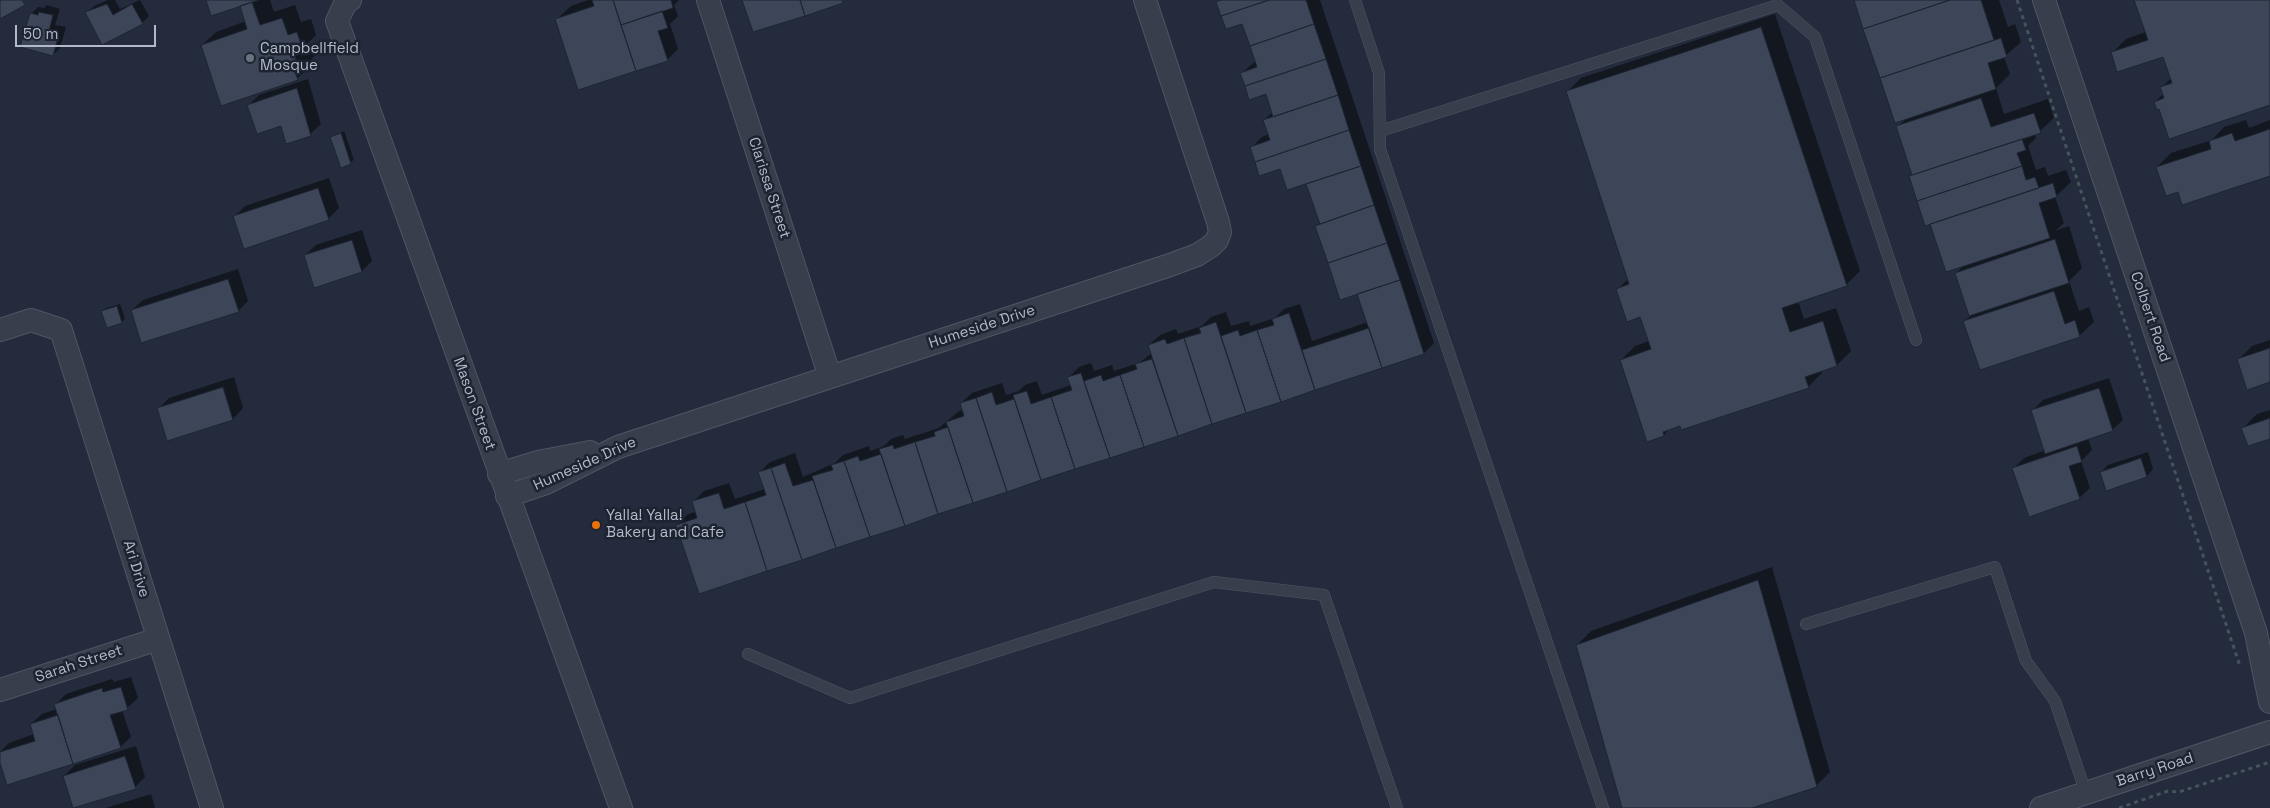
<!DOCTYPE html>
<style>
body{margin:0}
#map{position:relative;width:2270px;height:808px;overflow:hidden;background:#232b3c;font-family:"Space Grotesk",sans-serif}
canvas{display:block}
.scale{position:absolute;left:15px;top:25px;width:141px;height:22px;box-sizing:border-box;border:2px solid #b3b9c8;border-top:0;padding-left:6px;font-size:15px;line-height:18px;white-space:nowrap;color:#b3b9c8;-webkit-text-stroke:4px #1c2331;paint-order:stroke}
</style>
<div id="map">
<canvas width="2270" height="808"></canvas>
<div class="scale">50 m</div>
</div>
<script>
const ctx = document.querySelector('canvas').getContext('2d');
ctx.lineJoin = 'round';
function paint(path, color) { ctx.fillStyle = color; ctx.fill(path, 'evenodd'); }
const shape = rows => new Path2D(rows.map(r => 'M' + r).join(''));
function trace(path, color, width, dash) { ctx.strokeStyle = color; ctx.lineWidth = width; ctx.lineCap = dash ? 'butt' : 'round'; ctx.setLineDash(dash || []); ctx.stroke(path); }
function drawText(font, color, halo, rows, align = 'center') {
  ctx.font = font + ' "Space Grotesk",sans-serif'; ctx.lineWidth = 5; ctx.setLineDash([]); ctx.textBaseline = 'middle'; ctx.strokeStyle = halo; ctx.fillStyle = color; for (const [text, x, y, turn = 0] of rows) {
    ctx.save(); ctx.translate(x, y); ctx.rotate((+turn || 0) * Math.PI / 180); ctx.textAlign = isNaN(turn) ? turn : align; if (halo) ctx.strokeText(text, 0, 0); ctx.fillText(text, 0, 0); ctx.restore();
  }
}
const shadow = shape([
 [108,0,115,0,120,9,140,0,149,16,142,23,87,13,94,6],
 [207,0,270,0,274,12,295,5,301,22,311,19,316,35,308,43,315,55,310,61,311,65,297,79,202,45,216,32,246,21,241,5],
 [588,0,679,0,674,5,678,16,670,24,678,49,667,60,557,19,571,6],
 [1220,0,1320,0,1434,343,1424,353,700,593,677,525,688,514,696,512,693,502,704,491,729,483,735,499,765,489,759,473,770,462,795,453,803,477,835,463,843,455,869,446,870,451,884,446,891,439,903,435,905,439,939,428,958,412,963,410,961,403,972,393,1002,383,1006,395,1019,391,1025,385,1037,381,1042,395,1071,385,1069,377,1079,367,1091,363,1094,371,1112,365,1114,371,1139,363,1152,353,1149,345,1160,335,1176,329,1178,334,1202,326,1211,317,1226,312,1231,326,1249,321,1250,326,1275,318,1284,309,1300,304,1312,341,1368,322,1358,293,1317,226,1320,222,1307,182,1280,167,1252,147,1262,137,1269,134,1264,120,1273,112,1266,93,1242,73,1256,61,1243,22,1218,2],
 [1855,0,1999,0,2008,27,2015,24,2021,42,2004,57,2010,74,1996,88,2004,114,2048,99,2054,118,2040,131,2034,133,2036,138,2028,146,2036,170,2045,167,2048,176,2066,170,2071,182,2055,197,2064,223,2055,231,2069,226,2082,268,2069,281,2079,311,2089,307,2094,322,2080,335,1981,369,1965,321,1970,316,1956,273,1964,265,1931,222,1910,177,1913,174,1898,127,1906,118,1895,122],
 [2136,0,2270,0,2270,104,2160,108,2155,102,2164,93,2162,87,2171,78,2164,55,2112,53,2126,39,2146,32],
 [47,5,60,9,55,25,66,27,60,48,53,55,31,14,38,7,44,8],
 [1775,14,1860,271,1846,285,1798,301,1804,319,1836,308,1851,351,1837,365,1821,371,1822,373,1808,387,1670,428,1664,435,1648,440,1621,360,1635,346,1649,341,1641,316,1618,289,1629,278,1567,92,1581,78],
 [308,79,321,124,310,134,281,125,249,105,259,95],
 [2246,120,2249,128,2270,120,2270,174,2179,191,2157,167,2171,153,2212,140,2224,127],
 [344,131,354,160,341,166,332,137],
 [329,178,339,208,328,219,234,217,245,206],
 [362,230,372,261,362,271,305,255,316,245],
 [238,269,248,301,238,311,132,310,143,300],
 [120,304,125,319,121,322,103,311,106,308],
 [2270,340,2270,381,2238,360,2252,346],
 [234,377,243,408,233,419,168,439,158,409,169,398],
 [2109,378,2123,420,2112,430,2088,438,2092,450,2081,461,2090,488,2079,498,2014,468,2024,458,2046,450,2032,411,2043,400],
 [2270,410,2270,438,2243,428,2257,414],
 [2148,452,2153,469,2147,476,2101,472,2108,465],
 [1772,567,1830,772,1816,786,1748,808,1623,808,1577,645,1591,631],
 [131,677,138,698,127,708,122,710,131,737,120,747,0,759,0,752,9,743,34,734,31,724,42,714,57,709,56,704,66,694,112,679,114,682],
 [136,746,145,777,135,787,64,776,75,765],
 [151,794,155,808,106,808]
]);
const building = shape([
 [0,0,22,0,25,5,0,19,0,0],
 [206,0,259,0,211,16,206,0],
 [592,0,613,0,636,71,578,90,555,19,594,6,592,0],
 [613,0,671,0,673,8,621,25,613,0],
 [742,0,800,0,805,16,753,32,742,0],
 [800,0,842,0,843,3,805,16,800,0],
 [1221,0,1269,0,1221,16,1216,2,1221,0],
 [1269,0,1306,0,1314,24,1250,46,1242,24,1226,29,1221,16,1269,0],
 [1854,0,1950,0,1863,29,1854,0],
 [1950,0,1981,0,1994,40,1880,78,1863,29,1950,0],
 [2134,0,2270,0,2270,105,2169,139,2159,109,2157,110,2154,102,2164,98,2160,87,2172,83,2163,57,2117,72,2111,52,2148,40,2134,0],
 [252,2,260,25,282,18,288,35,297,32,303,50,294,53,297,63,300,62,302,70,295,72,298,80,221,106,201,45,247,29,240,6,252,2],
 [107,4,113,15,132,4,143,24,102,45,85,12,107,4],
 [662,11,668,28,658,31,668,61,636,71,621,25,662,11],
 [39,12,53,15,49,31,59,34,53,56,20,47,30,13,38,15,39,12],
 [1314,24,1326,59,1245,86,1240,73,1257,67,1250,46,1314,24],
 [1761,27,1847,286,1782,308,1790,332,1823,321,1837,366,1805,377,1809,388,1681,430,1680,426,1663,432,1664,436,1647,442,1620,360,1651,349,1640,317,1627,322,1616,289,1629,284,1566,91,1761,27],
 [2001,38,2007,57,1988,63,1996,89,1895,123,1880,78,2001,38],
 [1326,59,1338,95,1273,117,1266,94,1249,100,1245,86,1326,59],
 [297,88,311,136,286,144,281,126,257,134,247,105,297,88],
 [1338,95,1349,130,1255,162,1250,147,1270,140,1263,120,1338,95],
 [1981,98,1991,127,2034,113,2041,133,1912,175,1896,126,1981,98],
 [2270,129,2270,176,2182,205,2178,192,2166,196,2156,167,2211,149,2209,141,2232,133,2235,141,2270,129],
 [1349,130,1361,166,1287,190,1280,169,1259,176,1255,162,1349,130],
 [341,133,351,164,341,168,330,137,341,133],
 [2022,139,2026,150,2017,153,2022,166,1917,201,1909,176,2022,139],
 [1361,166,1374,205,1320,224,1306,184,1361,166],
 [2022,166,2026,180,2035,177,2039,188,1925,226,1917,201,2022,166],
 [2053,183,2057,197,2039,203,2050,238,1946,272,1930,224,2053,183],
 [318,188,329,220,244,249,233,216,318,188],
 [1374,205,1387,243,1328,263,1315,226,1374,205],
 [2055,239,2069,283,1969,316,1955,273,2055,239],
 [352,240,362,272,314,288,304,255,352,240],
 [1387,243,1400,280,1340,300,1328,263,1387,243],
 [228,279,239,312,141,343,131,310,228,279],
 [1400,280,1424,354,1382,368,1357,294,1400,280],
 [2054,291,2065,324,2075,320,2080,337,1980,370,1963,321,2054,291],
 [117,306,122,323,107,328,101,311,117,306],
 [1289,313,1315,390,1281,402,1257,330,1274,325,1272,319,1289,313],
 [1216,322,1246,413,1212,424,1184,338,1201,333,1199,328,1216,322],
 [1369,328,1382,368,1315,390,1302,350,1369,328],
 [1238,330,1240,336,1257,330,1281,402,1246,413,1221,336,1238,330],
 [1184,338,1212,424,1178,436,1148,345,1165,339,1167,344,1184,338],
 [2270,348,2270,382,2247,390,2237,359,2270,348],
 [1152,359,1178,436,1144,447,1120,375,1137,369,1135,364,1152,359],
 [1081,373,1110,458,1075,469,1051,397,1072,390,1067,377,1081,373],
 [1101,375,1103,381,1120,375,1144,447,1110,458,1084,381,1101,375],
 [223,387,233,420,167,441,157,408,223,387],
 [2099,388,2113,431,2045,454,2031,410,2099,388],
 [1027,391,1031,404,1051,397,1075,469,1041,480,1013,395,1027,391],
 [992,392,996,405,1014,399,1041,480,1007,492,976,398,992,392],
 [976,398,1007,492,973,503,946,422,964,416,960,403,976,398],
 [2270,418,2270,439,2248,446,2241,428,2270,418],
 [948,427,973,503,938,514,915,442,935,436,934,432,948,427],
 [915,442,938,514,905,526,879,449,893,445,894,449,915,442],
 [2077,446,2082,462,2069,466,2080,499,2029,517,2012,468,2077,446],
 [881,454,905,526,870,537,844,461,858,456,860,461,881,454],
 [2141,458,2147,477,2106,491,2100,472,2141,458],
 [844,461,870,537,836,548,812,476,833,470,831,465,844,461],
 [785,463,793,486,813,480,836,548,802,560,771,468,785,463],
 [771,468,802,560,767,571,745,502,766,495,758,472,771,468],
 [719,493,724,509,745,502,767,571,699,594,676,525,697,518,692,501,719,493],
 [1758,580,1817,787,1752,808,1622,808,1576,645,1758,580],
 [121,687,128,710,110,715,121,748,73,764,54,704,102,688,103,692,121,687],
 [58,715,73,764,7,785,0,763,0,752,35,741,30,724,58,715],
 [125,756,136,789,73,808,63,776,125,756]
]);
const path = shape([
 [2017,0,2240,666],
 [2119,808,2168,791,2179,792,2270,762]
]);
const service = shape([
 [1355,0,1379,73,1380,149,1603,808],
 [1380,131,1778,5,1815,37,1916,340],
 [1806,624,1995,567,2026,661,2055,701,2086,793],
 [748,654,850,698,1214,582,1324,595,1397,808]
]);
const minor = shape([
 [350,0,345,4,337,21,621,808],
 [708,0,830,377],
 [2044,0,2256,633,2270,702],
 [0,330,31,320,61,330,212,808],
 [499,474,538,462,590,452],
 [507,496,546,483,618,447,1170,265,1197,255,1211,246,1217,240,1220,232,1218,222,1145,0],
 [0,690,158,639],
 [2041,808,2270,732]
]);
const markers = [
 [250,58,5,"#6b7280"],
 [596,525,5,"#e8710a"]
];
const poiNames = [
 ["Campbellfield",260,49],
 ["Mosque",260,66],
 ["Yalla! Yalla!",606,516],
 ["Bakery and Cafe",606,533]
];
const streetNames = [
 ["Clarissa Street",769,188,72],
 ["Colbert Road",2150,317,71],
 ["Humeside Drive",982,327,-18],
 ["Mason Street",474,404,70],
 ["Humeside Drive",585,464,-24],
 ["Ari Drive",136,569,73],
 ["Sarah Street",79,664,-18],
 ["Barry Road",2155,770,-18]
];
paint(shadow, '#0007');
paint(building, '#3d4659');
trace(building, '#1e2533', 1);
trace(service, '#4f5664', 12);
trace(minor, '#4f5664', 24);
trace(path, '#43555a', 3, [4, 4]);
trace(service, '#373e4c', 11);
trace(minor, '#373e4c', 22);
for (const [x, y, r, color] of markers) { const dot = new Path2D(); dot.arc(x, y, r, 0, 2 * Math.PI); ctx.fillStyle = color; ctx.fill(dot); trace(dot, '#1c2331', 2); }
drawText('15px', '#b3b9c8', '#1c2331', poiNames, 'left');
drawText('15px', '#b3b9c8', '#1c2331', streetNames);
</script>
